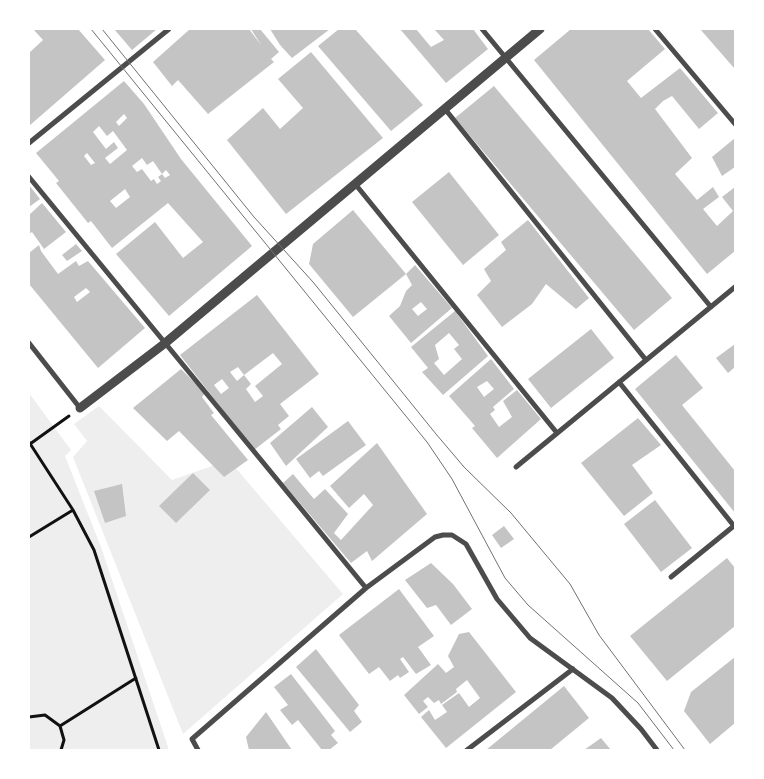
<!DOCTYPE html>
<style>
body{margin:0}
#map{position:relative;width:764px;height:779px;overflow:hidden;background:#fff;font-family:"Asap Condensed",sans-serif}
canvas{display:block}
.frame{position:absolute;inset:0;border:30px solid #fff;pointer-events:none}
</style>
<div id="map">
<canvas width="764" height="779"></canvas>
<div class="frame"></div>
</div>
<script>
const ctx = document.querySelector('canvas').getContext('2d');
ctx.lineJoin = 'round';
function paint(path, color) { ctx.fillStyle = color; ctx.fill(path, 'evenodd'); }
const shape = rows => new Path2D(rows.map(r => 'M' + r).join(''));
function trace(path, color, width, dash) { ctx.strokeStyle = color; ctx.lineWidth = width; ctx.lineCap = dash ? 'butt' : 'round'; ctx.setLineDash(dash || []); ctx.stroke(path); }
const green = shape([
 [29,393,71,450,65,456,101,547,169,750,29,750],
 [99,406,172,480,229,460,343,594,183,734,73,457,87,441,74,424]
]);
const building = shape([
 [33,29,78,29,105,60,29,126,29,53,43,40],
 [114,29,157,29,132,50],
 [190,29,249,29,261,45,251,29,260,29,279,52,271,59,274,62,208,114,178,80,172,86,153,62],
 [270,29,330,29,292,58,280,45],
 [339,29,355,29,423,105,391,131,318,46],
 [400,29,416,29,431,47,444,40,434,29,473,29,488,49,446,83],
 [571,29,648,29,665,49,627,81,641,98,680,68,718,113,699,129,672,96,663,101,655,109,692,158,675,174,697,200,713,187,719,197,703,209,717,226,733,211,722,197,735,187,735,251,707,274,534,60],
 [700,29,735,29,735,67,734,68],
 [311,52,383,138,286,214,227,140,263,108,280,129,303,108,278,79],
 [124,81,144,104,181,159,252,246,169,316,116,254,155,222,183,258,203,242,168,203,112,248,91,221,88,223,56,183,59,181,36,153],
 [124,114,127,118,119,126,116,122],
 [99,126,107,136,113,131,127,150,110,164,105,158,118,148,114,142,106,149,93,132],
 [87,153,95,163,91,165,84,156],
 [142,158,147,165,153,161,162,174,166,170,170,175,165,178,162,174,158,177,161,181,157,184,154,179,151,181,142,169,137,172,132,166],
 [125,189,130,197,116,208,110,201],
 [494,86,672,298,634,330,455,118],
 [735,138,735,167,722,176,712,157],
 [449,172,499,235,463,265,412,202],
 [29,185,40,199,29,207],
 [42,203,66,232,44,249,32,232,29,234,29,215],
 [353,210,406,274,415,265,452,308,411,343,389,316,400,306,406,291,412,285,406,274,353,317,309,264,313,244],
 [421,302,427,309,418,316,412,309],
 [528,220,589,298,576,309,546,284,532,304,502,327,477,295,491,281,484,269,506,250,501,242],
 [76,244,82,251,67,261,62,255],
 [39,245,41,251,58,274,76,261,79,266,88,261,145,328,98,368,29,284,29,253],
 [86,288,90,292,77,302,74,297],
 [257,295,319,374,280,404,289,416,278,425,281,429,254,450,180,355],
 [273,353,282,364,255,386,263,396,255,402,246,389,251,384,244,375,237,381,230,372,238,367,244,375],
 [222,379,229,388,221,394,214,385],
 [455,311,488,356,443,395,422,372,428,368,411,347],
 [449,333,459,345,454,349,462,359,444,375,434,363,439,359,435,345],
 [591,329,614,358,551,408,528,379],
 [735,344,735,367,728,373,716,358],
 [676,355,703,388,682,405,735,471,735,513,635,389],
 [491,359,514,389,493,407,495,410,490,414,499,427,512,417,503,401,517,390,541,419,497,458,472,428,475,426,449,396],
 [487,381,494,389,484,397,477,387],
 [181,369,205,393,202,397,214,413,211,415,248,460,224,477,179,431,167,441,133,408],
 [312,407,328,427,286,466,270,443],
 [638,418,661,445,632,465,653,493,624,516,581,463],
 [348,421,366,445,323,476,319,471,310,478,296,459],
 [377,443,427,514,372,561,367,551,351,563,283,483,293,474,314,499,325,489,348,514,334,533,341,540,373,505,364,494,349,508,330,486],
 [193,473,210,490,176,523,159,506],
 [122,484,126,516,105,523,94,491],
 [655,500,692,548,661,572,624,524],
 [504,526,514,539,501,548,492,535],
 [727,558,735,568,735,626,667,681,630,636],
 [431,563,453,584,472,609,451,625,436,605,427,608,405,580],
 [399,589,434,636,418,647,431,665,416,674,403,657,400,659,409,672,400,678,398,675,390,681,379,667,369,674,339,635],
 [469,632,516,692,446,748,421,717,429,710,435,720,447,712,442,705,459,693,469,707,480,698,467,680,456,689,457,692,441,704,439,700,434,703,428,697,423,701,428,707,419,714,404,695,438,664,446,673,454,667,448,656,459,634],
 [316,649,359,705,354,711,362,722,350,732,296,667],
 [735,657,735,723,710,744,684,711,691,692],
 [291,674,335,731,331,735,338,743,329,750,322,750,298,720,292,725,280,710,288,705,274,687],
 [564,686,589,718,550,750,486,750],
 [266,712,292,750,249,750,246,737],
 [601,738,611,750,584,750]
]);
const path = shape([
 [29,442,73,510,94,550,159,750],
 [30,444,69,416],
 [29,537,73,510],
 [29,717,45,715,60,726,64,740,61,750],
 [60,726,136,678]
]);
const minor = shape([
 [482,29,711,307],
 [655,29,735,124],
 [445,109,646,360],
 [29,143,169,29],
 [29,177,366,588],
 [356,185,557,433],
 [29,343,80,408],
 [619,382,734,526],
 [516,467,735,287],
 [671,577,735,525],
 [198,750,192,739,366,588,435,537,443,535,452,535,466,544,497,599,530,638,612,698,641,729,657,750],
 [467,750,573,669]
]);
const tertiary = shape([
 [80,408,164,344,540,29]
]);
const tram = shape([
 [91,29,427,442,452,479,505,578,528,605,638,703,674,750],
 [102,29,254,217,313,282,436,434,464,467,511,513,570,584,599,635,685,750]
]);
paint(green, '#eee');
paint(building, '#c4c4c4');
trace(path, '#111', 3);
trace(minor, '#4c4c4c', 5);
trace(tertiary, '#4c4c4c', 9);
trace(tram, '#707070', 1);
</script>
